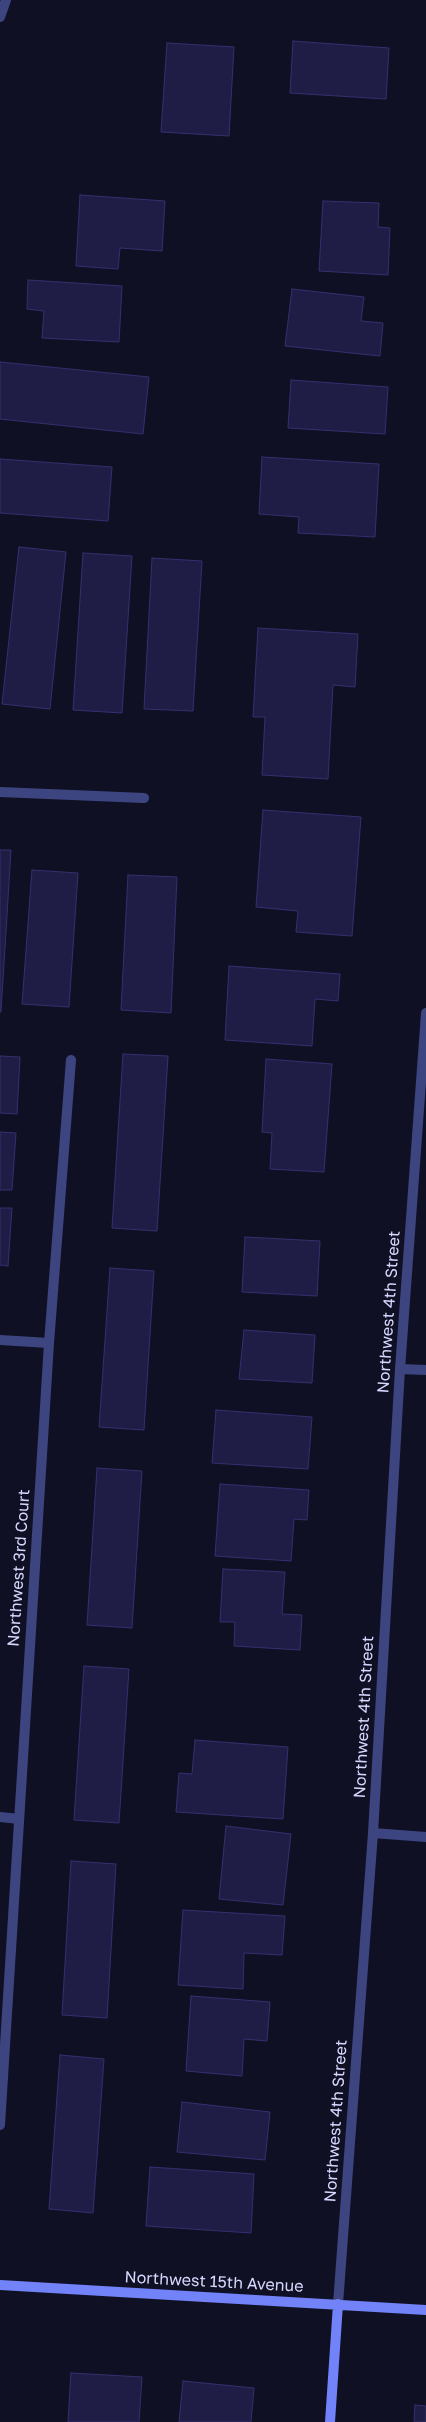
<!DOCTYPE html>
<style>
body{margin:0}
canvas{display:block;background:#101025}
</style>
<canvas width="426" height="2422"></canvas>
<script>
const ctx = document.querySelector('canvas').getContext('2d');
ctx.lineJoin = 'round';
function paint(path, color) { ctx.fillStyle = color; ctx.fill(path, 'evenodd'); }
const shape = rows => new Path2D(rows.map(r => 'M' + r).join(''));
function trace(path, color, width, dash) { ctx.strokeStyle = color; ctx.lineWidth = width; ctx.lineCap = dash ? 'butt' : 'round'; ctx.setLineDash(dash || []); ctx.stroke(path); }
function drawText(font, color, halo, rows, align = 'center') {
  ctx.font = font + ' "Golos Text",sans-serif'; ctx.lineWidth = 4; ctx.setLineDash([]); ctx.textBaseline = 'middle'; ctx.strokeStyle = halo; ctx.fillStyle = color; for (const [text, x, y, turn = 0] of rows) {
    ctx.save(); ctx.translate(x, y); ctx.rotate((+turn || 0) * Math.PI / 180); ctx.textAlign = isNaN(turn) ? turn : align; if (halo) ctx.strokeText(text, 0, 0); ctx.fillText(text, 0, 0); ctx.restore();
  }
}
const building = shape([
 [293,41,389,48,386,99,290,93,293,41],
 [167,43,234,47,229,136,161,132,167,43],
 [80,195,165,201,162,251,120,248,118,269,76,266,80,195],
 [323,201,379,203,378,227,390,228,388,275,319,271,323,201],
 [28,280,122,286,119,342,42,338,44,311,27,309,28,280],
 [292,289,364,297,361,321,383,323,380,356,285,346,292,289],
 [0,362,149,377,143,434,0,419,0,362],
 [291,380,388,387,385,434,288,428,291,380],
 [262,457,379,464,375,537,298,533,299,517,259,514,262,457],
 [0,459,112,467,108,521,0,513,0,459],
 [19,547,66,552,50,709,2,704,19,547],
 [83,553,132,556,122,713,73,710,83,553],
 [152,558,202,561,193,711,144,709,152,558],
 [258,628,358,634,355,687,333,685,328,779,262,775,265,717,253,717,258,628],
 [263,810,361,817,352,936,296,932,298,911,256,907,263,810],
 [0,850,11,850,1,1012,0,1012,0,850],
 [32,870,78,873,69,1007,22,1004,32,870],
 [128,875,177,877,171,1013,121,1010,128,875],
 [229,966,340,974,338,1001,315,999,312,1046,225,1040,229,966],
 [123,1054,168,1056,157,1231,112,1228,123,1054],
 [0,1056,20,1057,17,1114,0,1113,0,1056],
 [266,1059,332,1064,324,1172,270,1169,272,1133,262,1132,266,1059],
 [0,1132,16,1133,12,1190,0,1190,0,1132],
 [0,1208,12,1208,8,1266,0,1265,0,1208],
 [245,1237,320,1241,317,1296,242,1292,245,1237],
 [110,1268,154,1271,144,1430,99,1427,110,1268],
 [244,1330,315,1335,312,1383,239,1379,244,1330],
 [216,1410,312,1417,308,1469,212,1463,216,1410],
 [97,1468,142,1471,132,1628,87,1625,97,1468],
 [220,1484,309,1490,307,1520,294,1519,291,1561,215,1556,220,1484],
 [223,1569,285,1572,282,1614,302,1615,300,1650,234,1646,235,1622,220,1622,223,1569],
 [84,1666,129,1669,119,1823,74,1820,84,1666],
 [195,1740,288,1747,283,1819,176,1812,179,1773,192,1774,195,1740],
 [226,1826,291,1834,283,1905,219,1899,226,1826],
 [71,1861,116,1864,107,2018,62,2015,71,1861],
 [183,1910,285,1916,282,1955,244,1953,243,1989,178,1985,183,1910],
 [191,1996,270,2002,267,2041,244,2039,242,2076,186,2071,191,1996],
 [60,2055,104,2059,93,2213,49,2209,60,2055],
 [182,2102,270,2112,265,2160,177,2152,182,2102],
 [150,2167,254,2174,251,2233,146,2226,150,2167],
 [71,2373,142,2377,139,2422,68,2422,71,2373],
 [183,2381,254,2388,251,2422,179,2422,183,2381],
 [415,2405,426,2406,426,2422,414,2422,415,2405]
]);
const lane = shape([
 [0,1817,19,1819]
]);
const street = shape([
 [0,17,6,0],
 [0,792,144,798],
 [0,1340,49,1343],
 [400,1369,426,1370],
 [373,1833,426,1837],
 [0,2125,49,1343,71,1060],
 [338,2304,373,1833,400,1369,426,1013]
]);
const secondary = shape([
 [0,2285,426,2310],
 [330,2422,338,2304]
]);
const streetNames = [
 ["Northwest 4th Street",389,1312,-86],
 ["Northwest 3rd Court",19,1568,-86],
 ["Northwest 4th Street",364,1717,-87],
 ["Northwest 4th Street",336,2121,-86],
 ["Northwest 15th Avenue",214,2282,3]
];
paint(building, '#1f1d45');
trace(building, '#33306f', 1);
trace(lane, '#3d4581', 10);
trace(street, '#3d4581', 10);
trace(secondary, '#7282f8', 10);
drawText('16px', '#d6d7fd', '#101025', streetNames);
</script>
